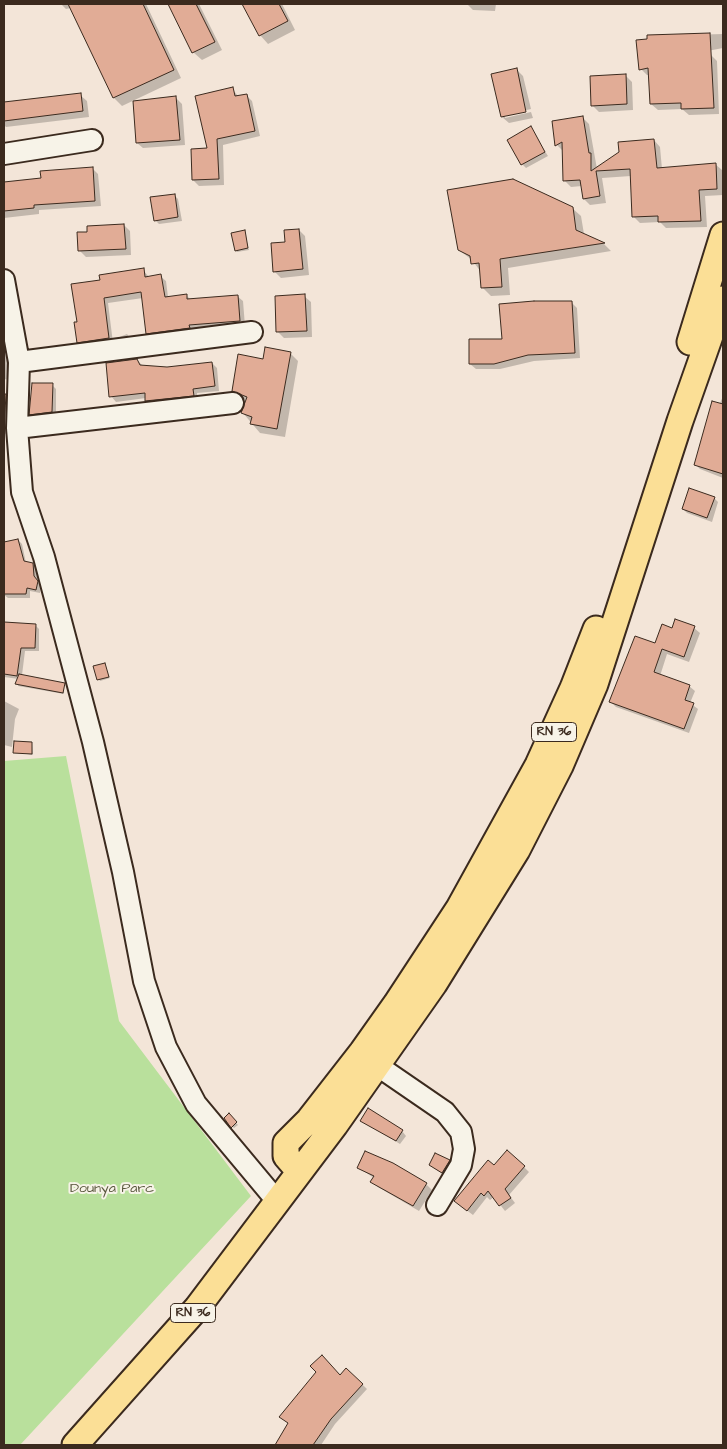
<!DOCTYPE html>
<style>
body{margin:0}
#map{position:relative;width:727px;height:1449px;overflow:hidden;background:#f3e5d8;font-family:"Architects Daughter",sans-serif}
canvas{display:block}
.frame{position:absolute;inset:0;border:5px solid #3b2a1e;pointer-events:none}
</style>
<div id="map">
<canvas width="727" height="1449"></canvas>
<div class="frame"></div>
</div>
<script>
const ctx = document.querySelector('canvas').getContext('2d');
ctx.lineJoin = 'round';
function paint(path, color) { ctx.fillStyle = color; ctx.fill(path, 'evenodd'); }
const shape = rows => new Path2D(rows.map(r => 'M' + r).join(''));
function trace(path, color, width, dash) { ctx.strokeStyle = color; ctx.lineWidth = width; ctx.lineCap = dash ? 'butt' : 'round'; ctx.setLineDash(dash || []); ctx.stroke(path); }
function drawText(font, color, halo, rows, align = 'center') {
  ctx.font = font + ' "Architects Daughter",sans-serif'; ctx.lineWidth = 4; ctx.setLineDash([]); ctx.textBaseline = 'middle'; ctx.strokeStyle = halo; ctx.fillStyle = color; for (const [text, x, y, turn = 0] of rows) {
    ctx.save(); ctx.translate(x, y); ctx.rotate((+turn || 0) * Math.PI / 180); ctx.textAlign = isNaN(turn) ? turn : align; if (halo) ctx.strokeText(text, 0, 0); ctx.fillText(text, 0, 0); ctx.restore();
  }
}
const green = shape([
 [66,756,119,1021,251,1196,20,1445,4,1445,4,761]
]);
const shadow = shape([
 [61,4,146,4,181,78,122,106,114,98,71,8,66,9],
 [169,4,199,4,222,50,202,60,193,52],
 [243,4,282,4,295,30,268,44,260,35],
 [467,4,496,4,495,11,473,10],
 [723,34,723,48,697,53,711,55,717,61,719,114,689,115,682,109,658,110,651,104,650,75,647,75,641,69,649,36],
 [516,69,523,76,531,109,505,115,505,118,531,112,533,118,509,123,502,117],
 [625,75,632,82,633,110,599,112,593,106],
 [232,89,239,97,246,95,252,101,260,136,223,145,224,185,199,186,193,180,209,149],
 [80,95,87,101,89,117,6,127,4,125,4,104],
 [176,98,182,104,185,145,143,148,137,143],
 [583,118,589,124,597,169,654,140,660,147,662,169,715,164,722,170,723,195,705,196,707,227,666,228,660,222,640,223,633,216,631,176,602,178,606,203,590,205,584,199,582,186,571,187,564,180,564,152,557,145,553,122],
 [530,128,548,156,526,168,522,164],
 [92,168,98,174,101,206,39,210,39,214,4,218,4,183,42,180],
 [174,195,178,199,182,221,159,224,155,220],
 [572,208,581,216,584,234,604,244,611,251,508,268,510,295,491,296,482,287,481,272,472,260,459,250],
 [124,225,130,231,131,255,86,257,80,251,89,233],
 [299,230,305,236,309,275,281,278,274,271],
 [244,232,249,250,237,252,236,250],
 [143,270,149,277,160,276,166,281,168,297,186,295,191,300,237,296,243,301,245,326,152,338,147,333,143,298,108,303,113,343,83,347,78,342,79,323,102,281],
 [304,296,311,302,312,337,284,338,278,332],
 [571,302,577,308,580,358,534,361,500,369,476,369,470,364,504,340],
 [127,334,131,339,120,341,117,338],
 [4,349,8,353,11,369,9,380,4,379],
 [290,353,298,361,285,437,260,433,243,413,247,401,233,391,264,360],
 [137,360,142,365,167,368,212,363,217,368,219,391,197,393,198,400,151,406,146,398,116,402,111,396],
 [52,385,56,389,56,416,35,418,31,414],
 [723,396,723,478,700,469,695,464],
 [4,405,9,409,9,433,4,434],
 [714,498,718,502,712,522,687,513,683,509],
 [18,540,22,544,26,563,33,564,37,568,38,582,41,586,40,593,30,591,30,598,8,598,4,595,4,544],
 [676,621,694,628,700,633,689,662,667,654,660,676,689,686,695,691,690,703,698,709,689,733,616,707,611,702,656,644,672,629],
 [4,623,35,625,39,629,39,651,25,651,22,675,64,684,64,694,18,686,19,679,4,677],
 [104,665,110,678,100,681,99,679],
 [4,701,19,709,15,719,12,747,4,745],
 [32,744,33,755,15,752],
 [229,1115,238,1125,234,1128,225,1119],
 [362,1121,402,1131,406,1136,400,1144],
 [449,1161,452,1164,446,1176,434,1168],
 [494,1167,524,1167,529,1172,509,1195,515,1203,505,1211,494,1197,490,1200,487,1197,473,1215,461,1206],
 [359,1168,426,1184,432,1190,419,1211,378,1187,372,1182,374,1178],
 [347,1370,367,1389,335,1424,321,1445,277,1445,317,1372,340,1377]
]);
const building = shape([
 [68,4,143,4,174,70,113,98,68,4],
 [168,4,196,4,215,42,192,53,168,4],
 [242,4,279,4,288,21,259,36,242,4],
 [710,33,714,108,681,109,681,103,650,104,648,68,639,70,636,40,647,39,647,35,710,33],
 [517,68,526,112,501,117,491,74,517,68],
 [626,74,627,104,591,106,590,76,626,74],
 [233,87,235,96,247,94,255,131,217,139,219,179,192,180,191,149,207,148,195,96,233,87],
 [81,93,83,111,4,121,4,102,81,93],
 [176,96,180,140,136,143,133,101,176,96],
 [583,116,589,153,591,153,591,171,619,152,618,142,654,139,657,168,716,163,717,189,699,190,701,221,658,222,658,216,632,217,630,169,596,171,600,196,583,199,580,180,563,181,562,142,555,146,552,121,583,116],
 [531,126,545,152,521,165,507,140,531,126],
 [93,167,95,201,34,205,34,208,4,211,4,182,41,178,40,171,93,167],
 [513,179,573,207,576,230,605,243,500,259,502,287,481,288,479,263,471,264,470,256,458,250,447,190,513,179],
 [175,194,178,217,154,221,150,197,175,194],
 [124,224,126,249,78,251,77,232,87,232,87,226,124,224],
 [299,229,303,269,273,272,271,243,285,242,284,230,299,229],
 [245,230,248,248,235,251,231,233,245,230],
 [144,268,145,277,161,274,165,297,187,294,187,299,238,295,240,321,189,325,190,328,146,334,141,292,104,298,109,338,77,343,74,322,77,322,71,284,100,280,99,275,144,268],
 [305,294,307,331,276,332,275,296,305,294],
 [534,301,572,301,575,353,528,355,494,364,469,364,469,339,502,339,499,304,534,301],
 [265,347,291,352,277,429,250,424,252,417,241,413,247,397,232,391,238,354,263,359,265,347],
 [137,359,140,365,167,367,212,362,215,386,193,389,194,396,145,401,145,393,109,397,106,363,137,359],
 [32,383,53,383,52,412,29,415,32,383],
 [4,394,6,394,4,430,4,394],
 [712,401,723,404,723,474,694,465,712,401],
 [689,488,715,497,707,518,682,509,689,488],
 [18,539,24,561,33,563,34,576,38,581,36,590,27,588,26,594,4,594,4,542,18,539],
 [675,619,695,626,684,657,662,649,654,672,690,685,685,700,694,703,684,729,609,702,635,636,655,643,662,624,672,628,675,619],
 [4,622,36,624,35,648,21,648,17,676,4,674,4,622],
 [105,663,109,677,97,680,93,666,105,663],
 [19,674,65,683,63,693,15,684,19,674],
 [14,741,32,742,32,754,13,753,14,741],
 [368,1108,403,1130,396,1141,360,1121,368,1108],
 [229,1113,237,1122,231,1128,224,1118,229,1113],
 [507,1150,525,1166,505,1189,511,1198,499,1206,488,1191,484,1196,481,1193,467,1211,454,1201,488,1160,494,1165,507,1150],
 [365,1151,393,1163,427,1183,413,1206,370,1182,374,1176,357,1168,365,1151],
 [435,1153,450,1160,442,1173,429,1165,435,1153],
 [322,1355,340,1375,346,1368,363,1384,331,1419,313,1445,275,1445,288,1423,279,1417,316,1372,310,1366,322,1355]
]);
const minor = shape([
 [4,154,92,140],
 [4,280,19,362,17,428,22,492,44,557,93,742,123,872,144,981,166,1047,196,1104,277,1201],
 [19,362,252,332],
 [17,428,233,403],
 [378,1066,445,1112,461,1132,464,1149,461,1165,437,1205]
]);
const major = shape([
 [690,342,723,235],
 [299,1171,286,1156,286,1143,309,1120,362,1052,396,1004,459,908,538,765,573,688,596,629],
 [75,1445,197,1308,335,1125,434,984,517,850,560,766,595,684,680,421,723,299]
]);
const shields = [
 [554,732,45],
 [193,1313,45]
];
const shieldNames = [
 ["RN 36",554,732],
 ["RN 36",193,1313]
];
const parkNames = [
 ["Dounya Parc",112,1189]
];
paint(green, '#b9e09c');
paint(shadow, '#0003');
paint(building, '#e1ac96');
trace(building, '#3b2a1e', 1);
trace(minor, '#3b2a1e', 24);
trace(major, '#3b2a1e', 29);
trace(minor, '#f7f3e8', 20);
trace(major, '#fbdf96', 25);
for (const [x, y, w] of shields) { const box = new Path2D(); box.roundRect(x - w / 2, y - 9.5, w, 19, 4); ctx.fillStyle = '#f7f3e8'; ctx.fill(box); trace(box, '#3b2a1e', 1); }
drawText('bold 12px', '#3b2a1e', null, shieldNames);
drawText('14px', '#5a583e', '#f7f3e8', parkNames);
</script>
